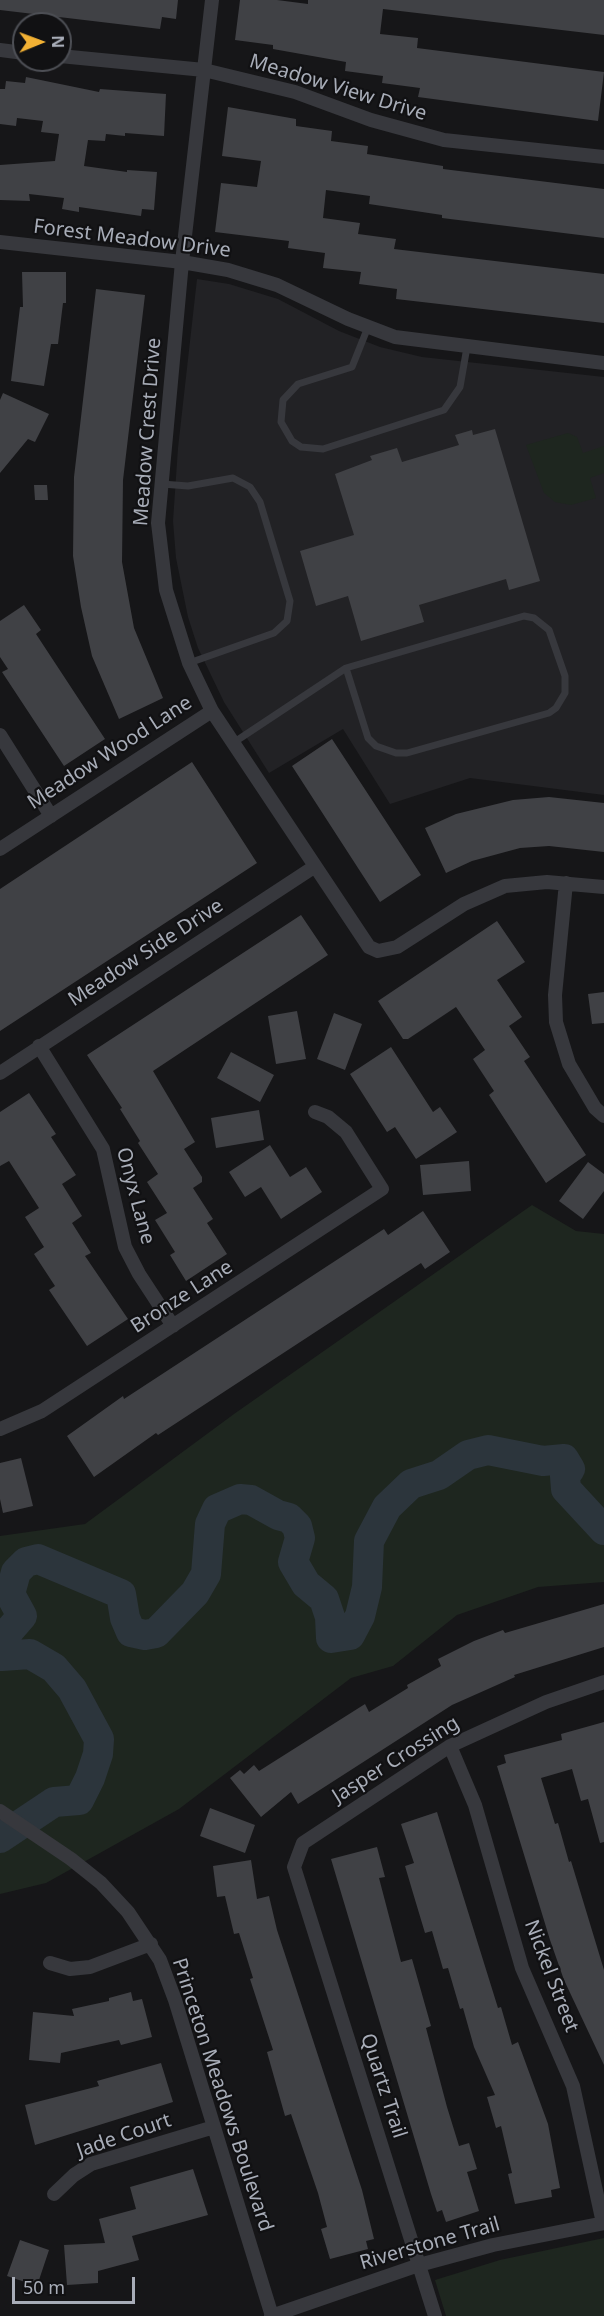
<!DOCTYPE html>
<style>
body{margin:0}
#map{position:relative;width:604px;height:2316px;overflow:hidden;background:#161618;font-family:"Noto Sans",sans-serif}
canvas{display:block}
.north{position:absolute;left:12px;top:12px;width:60px;height:60px;box-sizing:border-box;background:#111113;border:2px solid #4d4f55;border-radius:50%;rotate:89deg;font-size:16px;font-weight:700;line-height:24px;text-align:center;color:#a8adb8}
.north::after{content:'';display:block;margin:auto;width:21px;height:27px;background:#f2b134;clip-path:polygon(50% 0,100% 100%,50% 72%,0 100%)}
.scale{position:absolute;left:12px;top:2277px;width:123px;height:27px;box-sizing:border-box;border:3px solid #a8adb8;border-top:0;padding-left:8px;font-size:18px;line-height:21px;white-space:nowrap;color:#a8adb8;-webkit-text-stroke:4px #111113;paint-order:stroke}
</style>
<div id="map">
<canvas width="604" height="2316"></canvas>
<div class="north">N</div>
<div class="scale">50 m</div>
</div>
<script>
const ctx = document.querySelector('canvas').getContext('2d');
ctx.lineJoin = 'round';
function paint(path, color) { ctx.fillStyle = color; ctx.fill(path, 'evenodd'); }
const shape = rows => new Path2D(rows.map(r => 'M' + r).join(''));
function trace(path, color, width, dash) { ctx.strokeStyle = color; ctx.lineWidth = width; ctx.lineCap = dash ? 'butt' : 'round'; ctx.setLineDash(dash || []); ctx.stroke(path); }
function drawText(font, color, halo, rows, align = 'center') {
  ctx.font = font + ' "Noto Sans",sans-serif'; ctx.lineWidth = 4.5; ctx.setLineDash([]); ctx.textBaseline = 'middle'; ctx.strokeStyle = halo; ctx.fillStyle = color; for (const [text, x, y, turn = 0] of rows) {
    ctx.save(); ctx.translate(x, y); ctx.rotate((+turn || 0) * Math.PI / 180); ctx.textAlign = isNaN(turn) ? turn : align; if (halo) ctx.strokeText(text, 0, 0); ctx.fillText(text, 0, 0); ctx.restore();
  }
}
const built = shape([
 [197,279,229,284,278,299,339,331,380,347,422,357,604,377,604,795,470,778,390,804,343,729,269,773,224,702,198,648,188,617,176,558,173,521,178,448]
]);
const green = shape([
 [568,433,577,437,583,453,604,446,604,473,590,478,596,498,571,505,555,502,544,493,526,445],
 [532,1205,576,1231,604,1234,604,1582,538,1587,457,1615,393,1666,351,1678,179,1809,46,1883,0,1894,0,1536,85,1524,234,1414],
 [604,2238,604,2316,446,2316,435,2280,500,2260]
]);
const river = shape([
 [0,1838,54,1802,79,1800,90,1778,98,1754,99,1739,72,1689,54,1668,30,1654,2,1656,2,1639,22,1616,10,1594,16,1572,26,1562,38,1559,121,1594,125,1618,131,1632,145,1635,156,1633,195,1593,206,1574,210,1524,217,1509,240,1499,251,1500,278,1515,289,1518,297,1526,300,1538,293,1562,306,1584,324,1599,330,1617,331,1638,350,1635,360,1616,367,1587,369,1541,387,1507,411,1484,439,1475,468,1455,488,1450,543,1461,564,1459,570,1469,565,1476,566,1489,604,1530]
]);
const building = shape([
 [0,0,178,0,176,19,162,17,160,29,0,10],
 [240,0,277,0,308,4,308,0,604,0,604,35,383,9,380,34,418,38,417,48,604,72,598,121,418,97,420,88,382,83,383,76,345,71,346,62,273,49,273,45,235,40],
 [26,77,99,92,100,89,166,94,164,136,125,133,125,136,106,134,105,141,88,140,84,166,127,172,127,170,157,172,154,210,142,209,141,216,79,207,79,212,62,209,64,198,29,194,30,201,0,200,0,165,55,161,59,134,41,132,43,121,17,118,16,126,0,124,0,89,5,89,6,81,25,83],
 [228,107,296,119,296,126,332,131,331,141,368,146,367,154,443,166,443,169,604,189,604,238,442,218,442,215,369,204,370,196,326,190,323,218,360,223,358,234,396,239,394,249,604,274,604,323,396,299,397,289,359,284,361,272,323,268,325,253,288,248,289,241,215,232,221,183,257,187,261,161,222,156],
 [22,272,66,272,66,303,63,303,58,344,51,344,44,386,11,381,20,307,23,307],
 [96,289,145,295,123,480,122,562,134,628,163,698,119,719,92,656,81,607,73,556,74,477],
 [3,393,49,414,35,442,28,439,0,473,0,400],
 [495,429,540,581,509,590,506,579,419,605,424,622,361,641,348,596,316,606,300,551,354,535,335,474,372,460,370,456,397,448,402,462,459,445,455,435,472,430,473,435],
 [34,485,47,485,48,500,35,500],
 [24,605,41,630,36,634,105,739,64,766,2,672,8,669,0,657,0,621],
 [332,739,421,875,380,902,292,766],
 [192,762,257,863,0,1031,0,889],
 [549,797,604,803,604,852,549,846,520,848,472,861,446,873,425,828,456,814,513,800],
 [301,915,328,955,153,1071,195,1142,184,1149,202,1177,202,1182,193,1188,213,1219,207,1223,227,1254,186,1281,170,1255,175,1252,155,1220,167,1213,147,1182,158,1174,138,1143,140,1141,120,1109,122,1108,87,1055],
 [497,921,525,962,497,980,522,1017,509,1026,530,1057,524,1061,586,1155,546,1183,489,1095,494,1091,473,1059,485,1050,456,1007,408,1039,403,1039,378,1001],
 [604,992,604,1023,592,1024,588,994],
 [297,1011,306,1059,276,1064,268,1016],
 [334,1013,362,1024,345,1070,317,1059],
 [391,1047,433,1112,440,1107,457,1132,416,1159,395,1127,387,1132,350,1074],
 [231,1052,274,1075,260,1102,217,1078],
 [29,1093,56,1134,51,1137,76,1175,62,1184,82,1216,72,1223,91,1253,85,1256,128,1319,87,1346,49,1290,55,1286,34,1254,44,1247,25,1217,39,1208,9,1161,0,1166,0,1112],
 [259,1110,264,1140,216,1148,211,1118],
 [270,1145,290,1177,306,1167,322,1192,281,1219,261,1187,245,1197,229,1172],
 [469,1161,471,1191,423,1195,420,1165],
 [588,1162,604,1174,604,1191,583,1219,559,1201],
 [423,1211,450,1252,425,1269,421,1263,158,1435,156,1433,94,1477,67,1436,123,1396,124,1399,384,1229,388,1235],
 [21,1458,33,1506,3,1513,0,1499,0,1463],
 [604,1604,604,1647,514,1675,515,1677,452,1705,298,1804,291,1792,261,1817,230,1778,240,1770,244,1774,254,1765,259,1771,365,1704,369,1712,408,1688,407,1685,441,1666,438,1659,474,1641,503,1630,505,1633],
 [604,1722,604,1842,600,1843,588,1799,581,1801,572,1769,541,1778,555,1824,558,1823,569,1862,571,1861,604,1970,604,2065,564,1980,550,1940,497,1766,506,1763,504,1755,562,1740,561,1734],
 [210,1808,255,1825,245,1853,200,1836],
 [437,1812,498,2008,501,2007,512,2045,518,2042,548,2124,560,2188,551,2190,552,2197,515,2204,508,2174,512,2173,501,2126,496,2128,487,2097,495,2095,474,2047,463,2008,460,2009,448,1968,443,1969,432,1931,425,1933,413,1893,405,1866,414,1863,401,1824],
 [377,1847,385,1877,379,1878,401,1962,412,1959,431,2026,426,2028,447,2107,459,2146,469,2143,477,2169,467,2172,479,2211,446,2222,442,2210,437,2212,431,2194,331,1859],
 [251,1860,257,1899,269,1896,277,1930,362,2190,374,2239,366,2241,368,2249,330,2259,321,2229,327,2227,318,2193,291,2114,285,2116,267,2052,273,2050,250,1979,253,1978,239,1933,234,1934,225,1896,217,1897,213,1866],
 [131,1992,133,2001,142,1999,152,2037,121,2045,119,2040,61,2053,60,2063,29,2060,33,2012,74,2016,72,2009,109,2001,109,1998],
 [161,2063,173,2102,35,2145,25,2105,99,2086,97,2081],
 [193,2169,208,2215,132,2236,139,2260,98,2271,98,2283,67,2285,64,2245,105,2243,99,2219,136,2209,130,2187],
 [20,2240,49,2250,37,2286,7,2276]
]);
const lane = shape([
 [368,327,352,367,298,384,283,400,281,422,292,441,301,447,323,449,444,410,460,387,467,347],
 [162,484,188,486,233,478,250,487,260,502,290,601,287,621,274,633,189,663],
 [233,743,346,668,524,616,534,618,549,630,565,676,565,693,556,708,549,713,407,753,396,753,376,746,368,738,346,668]
]);
const street = shape([
 [212,0,182,262,158,523,166,590,189,663,212,711,369,947,378,951,397,947,464,904,505,886,547,882,604,887],
 [0,50,24,53],
 [60,56,204,70,295,92,371,120,444,140,604,157],
 [0,242,182,262,228,270,277,285,348,319,395,337,604,363],
 [0,735,51,816],
 [0,849,212,711],
 [566,883,555,995,556,1022,569,1064,595,1108,604,1116],
 [39,1046,103,1149,125,1247,139,1274,173,1326],
 [0,1073,314,867],
 [0,1429,42,1411,382,1189,346,1132,328,1117,315,1112],
 [450,1746,475,1805,522,1968,573,2086,603,2223],
 [0,1811,71,1859,101,1883,128,1912,160,1960,175,2000,272,2316],
 [50,1963,70,1969,90,1967,151,1944],
 [54,2194,74,2175,91,2164,214,2127],
 [271,2316,419,2265,493,2245,604,2223],
 [435,2316,294,1867,303,1843,450,1746,546,1702,604,1682]
]);
const streetNames = [
 ["Meadow View Drive",338,88,17],
 ["Forest Meadow Drive",132,239,7],
 ["Meadow Crest Drive",148,432,-86],
 ["Meadow Wood Lane",110,753,-33],
 ["Meadow Side Drive",146,953,-33],
 ["Onyx Lane",135,1196,75],
 ["Bronze Lane",182,1297,-33],
 ["Jasper Crossing",396,1760,-32],
 ["Nickel Street",551,1976,69],
 ["Quartz Trail",383,2086,72],
 ["Princeton Meadows Boulevard",222,2095,72],
 ["Jade Court",124,2136,-19],
 ["Riverstone Trail",430,2244,-16]
];
paint(built, '#222225');
paint(green, '#1e261f');
trace(river, '#2c353c', 30);
paint(building, '#404145');
trace(lane, '#37383d', 7);
trace(street, '#37383d', 14);
drawText('20px', '#a8adb8', '#111113', streetNames);
</script>
